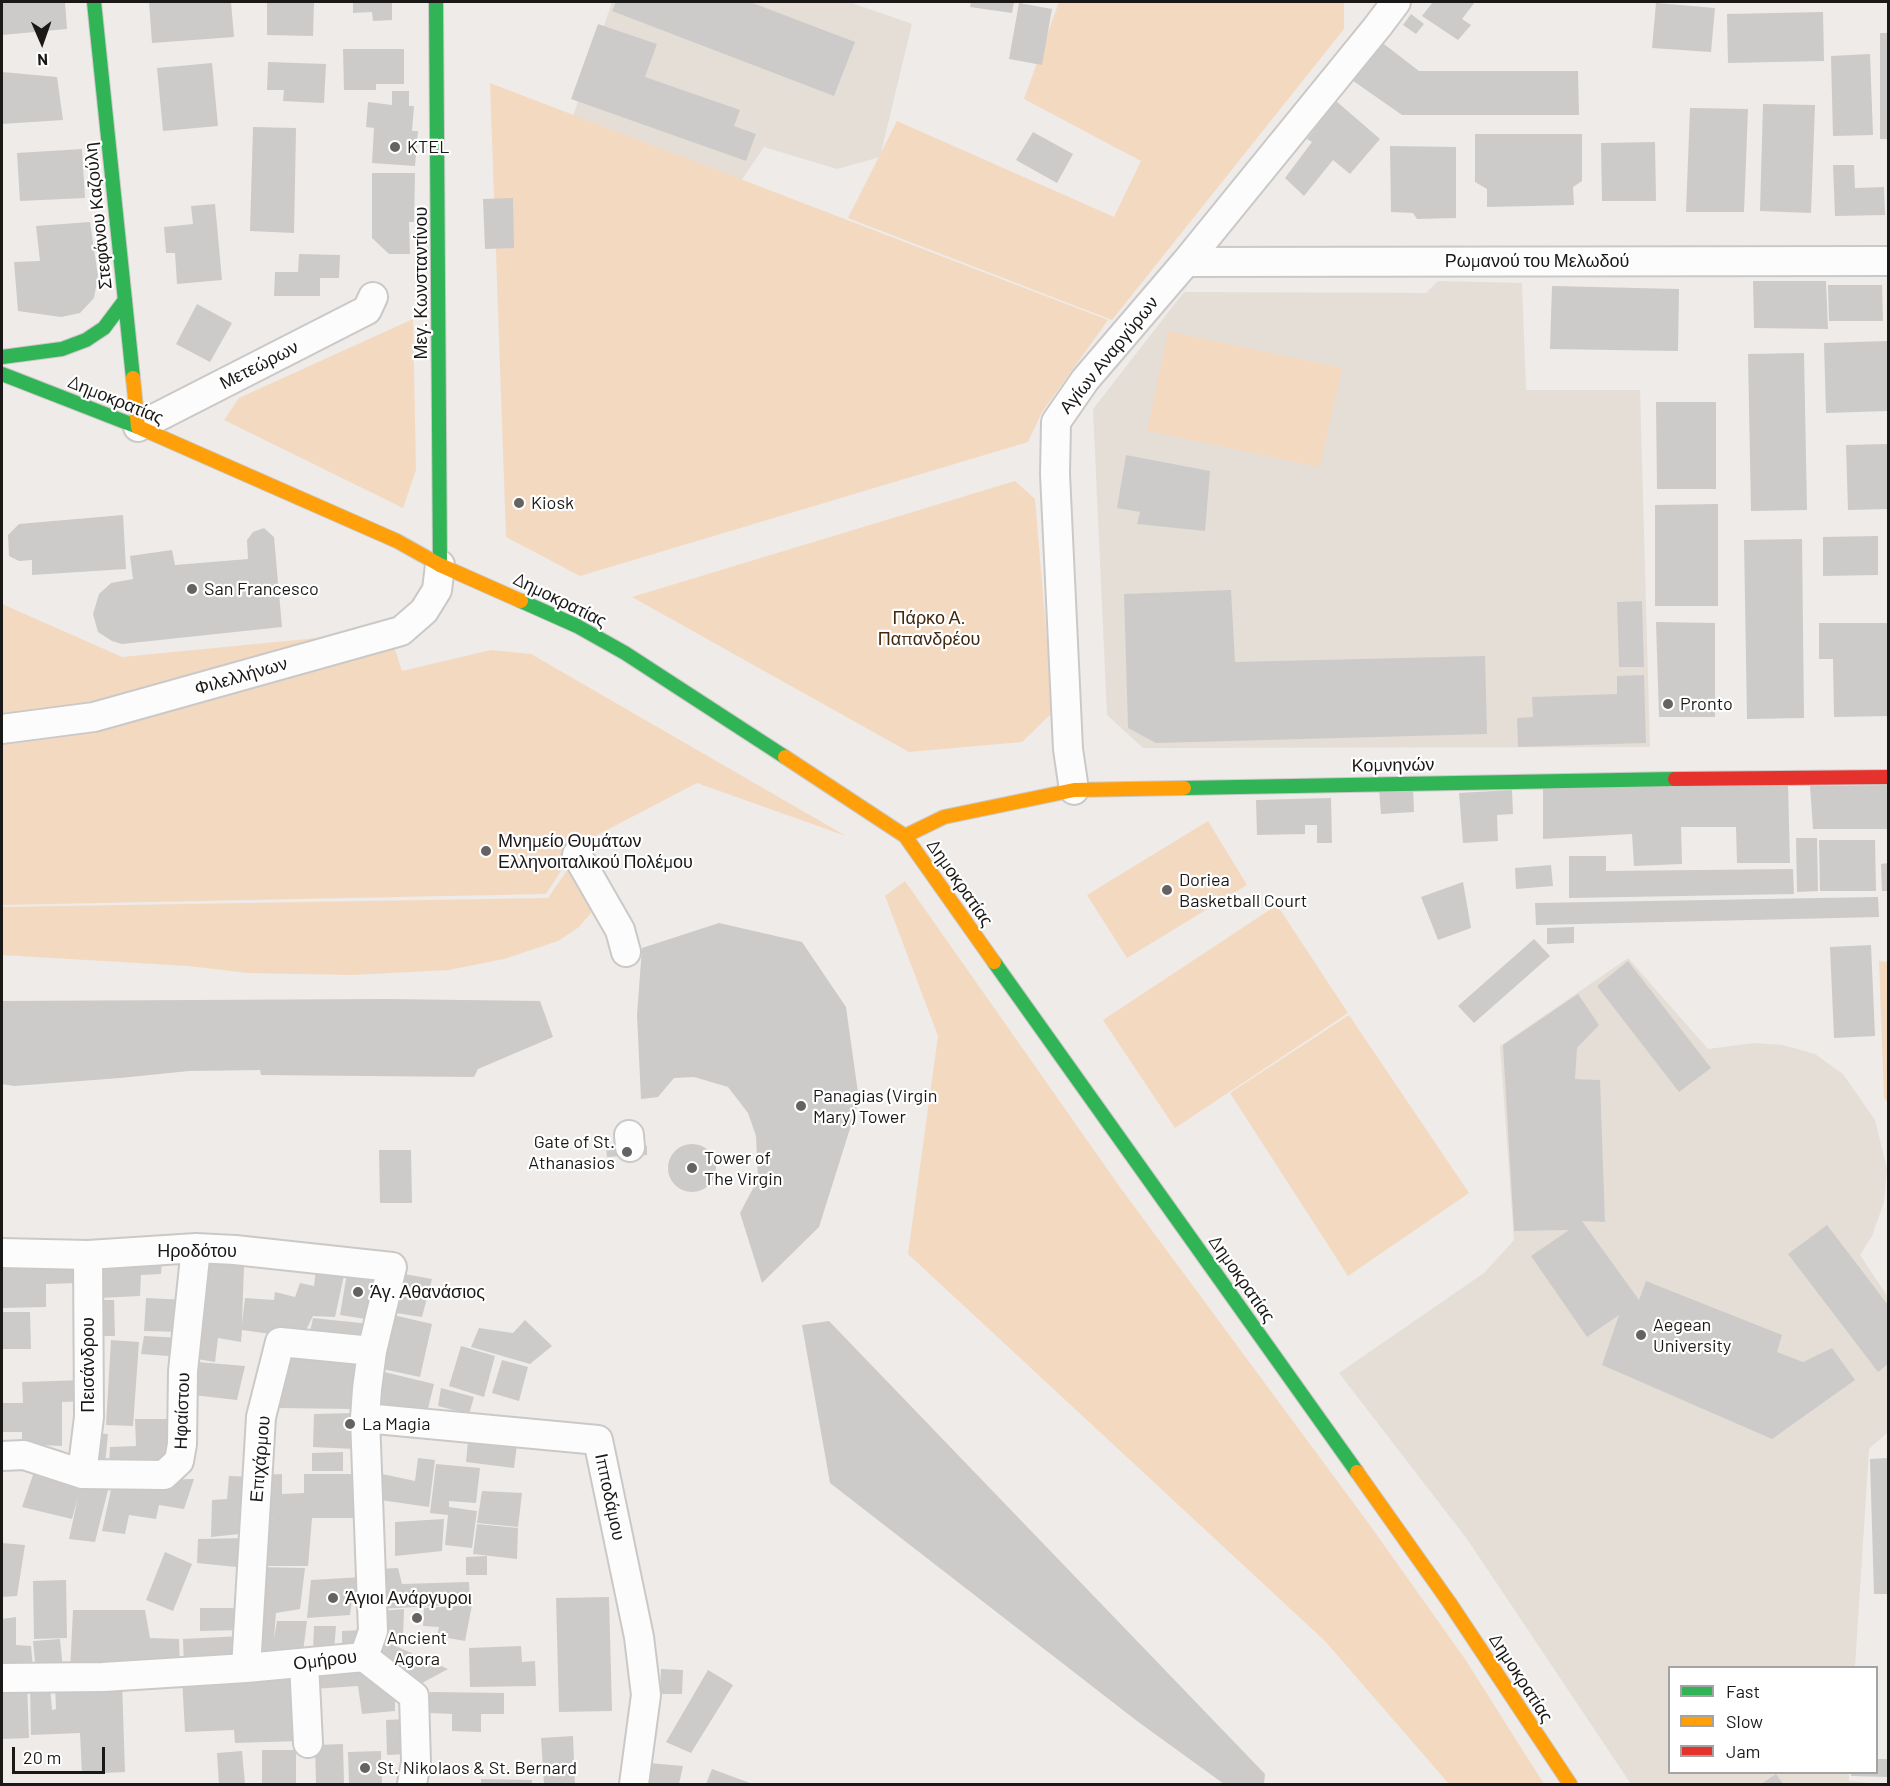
<!DOCTYPE html>
<meta charset="utf-8">
<style>
body{margin:0}
#map{position:relative;width:1890px;height:1786px;overflow:hidden;background:#eeebe8;font-family:Barlow,sans-serif}
canvas{display:block}
.frame{position:absolute;inset:0;border:3px solid #1b1918;pointer-events:none}
.legend{position:absolute;left:1668px;top:1666px;width:210px;height:108px;box-sizing:border-box;background:#fff;border:2px solid #a4a3a3;margin:0;padding:8px 10px;list-style:none;font-size:18px;color:#1b1918}
.legend li{display:flex;align-items:center;gap:12px;height:30px}
.legend b{width:30px;border:2px solid #a4a3a3}
.north{position:absolute;left:12px;top:12px;width:60px;height:60px;-webkit-text-stroke:4px #fff;paint-order:stroke;rotate:178deg;font-size:16px;font-weight:700;line-height:24px;text-align:center;color:#1b1918}
.north::after{content:'';display:block;margin:auto;width:21px;height:27px;background:#1b1918;clip-path:polygon(50% 0,100% 100%,50% 72%,0 100%)}
.scale{position:absolute;left:12px;top:1747px;width:93px;height:27px;box-sizing:border-box;border:3px solid #1b1918;border-top:0;padding-left:8px;font-size:18px;line-height:21px;white-space:nowrap;color:#1b1918;-webkit-text-stroke:4px #fff;paint-order:stroke}
</style>
<div id="map">
<canvas width="1890" height="1786"></canvas>
<div class="frame"></div>
<ul class="legend">
<li><b style="height:8px;background:#30b455"></b>Fast</li>
<li><b style="height:8px;background:#ff9f0a"></b>Slow</li>
<li><b style="height:8px;background:#e5322d"></b>Jam</li>
</ul>
<div class="north">N</div>
<div class="scale">20 m</div>
</div>
<script>
const ctx = document.querySelector('canvas').getContext('2d');
ctx.lineJoin = 'round';
function paint(path, color) { ctx.fillStyle = color; ctx.fill(path, 'evenodd'); }
const shape = rows => new Path2D(rows.map(r => 'M' + r).join(''));
function trace(path, color, width, dash) { ctx.strokeStyle = color; ctx.lineWidth = width; ctx.lineCap = dash ? 'butt' : 'round'; ctx.setLineDash(dash || []); ctx.stroke(path); }
function drawText(font, color, halo, rows, align = 'center') {
  ctx.font = font + ' Barlow,sans-serif'; ctx.lineWidth = 4.5; ctx.setLineDash([]); ctx.textBaseline = 'middle'; ctx.strokeStyle = halo; ctx.fillStyle = color; for (const [text, x, y, turn = 0] of rows) {
    ctx.save(); ctx.translate(x, y); ctx.rotate((+turn || 0) * Math.PI / 180); ctx.textAlign = isNaN(turn) ? turn : align; if (halo) ctx.strokeText(text, 0, 0); ctx.fillText(text, 0, 0); ctx.restore();
  }
}
const built = shape([
 [612,2,849,2,912,24,880,157,837,169,764,147,741,181,572,119],
 [1438,281,1522,283,1526,390,1640,390,1650,747,1143,748,1107,715,1093,409,1184,292,1426,293],
 [1628,958,1708,1049,1754,1043,1783,1045,1815,1054,1843,1074,1875,1120,1887,1169,1884,1202,1872,1236,1860,1255,1888,1297,1888,1432,1869,1449,1855,1667,1670,1668,1670,1772,1849,1773,1849,1781,1883,1784,1631,1784,1467,1539,1339,1373,1484,1273,1514,1240,1500,1046]
]);
const green = shape([
 [1059,2,1344,2,1344,29,1112,320,848,218,897,121,1114,217,1141,161,1024,99],
 [490,83,1108,320,1042,412,1028,442,580,576,506,537],
 [413,319,416,470,403,508,224,420,239,398],
 [1168,331,1342,368,1320,467,1147,431],
 [1015,481,1035,499,1053,712,1022,742,909,752,632,597],
 [2,604,122,657,389,631,402,671,491,650,531,654,846,836,697,783,578,845,546,894,2,905],
 [1208,821,1247,885,1127,958,1087,895],
 [570,866,596,907,579,927,558,941,504,959,449,970,352,975,248,973,188,966,2,955,2,907,548,898],
 [905,881,1122,1190,1369,1524,1465,1659,1544,1784,1449,1784,1325,1641,908,1254,938,1036,885,896],
 [1277,905,1348,1013,1175,1128,1103,1020],
 [1879,961,1888,962,1888,1103,1884,1098],
 [1349,1015,1469,1193,1348,1276,1230,1093]
]);
const building = shape([
 [2,2,65,2,67,29,2,35],
 [149,2,231,2,234,37,152,43],
 [267,2,314,2,313,36,267,35],
 [353,2,392,2,392,20,373,21,372,12,353,13],
 [616,2,750,2,855,42,834,96,612,11],
 [971,2,1014,2,1012,13,970,7],
 [1433,2,1475,2,1462,19,1471,25,1458,40,1422,16],
 [1019,3,1052,9,1042,65,1009,59],
 [1656,3,1715,8,1711,52,1652,48],
 [1823,12,1824,61,1728,63,1727,14],
 [1411,14,1424,24,1416,34,1403,25],
 [598,24,657,44,645,77,740,110,734,126,756,134,746,161,571,99],
 [1880,33,1888,33,1888,139,1880,139],
 [1380,41,1419,71,1578,71,1579,115,1402,115,1349,78],
 [343,49,404,49,404,84,376,84,376,90,344,90],
 [1870,54,1873,135,1833,136,1831,56],
 [268,62,326,64,324,103,283,101,284,90,267,90],
 [212,63,218,126,163,131,157,68],
 [2,72,57,77,63,120,2,124],
 [392,91,409,91,409,106,414,106,412,131,418,131,415,166,372,163,374,128,366,127,368,102,392,105],
 [1336,101,1380,139,1350,174,1333,160,1304,196,1285,178,1312,142,1307,139],
 [1763,104,1815,105,1811,213,1760,211],
 [1690,108,1748,109,1744,212,1686,212],
 [253,127,296,128,294,233,250,231],
 [1033,132,1073,154,1057,183,1016,160],
 [1475,134,1582,134,1582,181,1573,187,1574,205,1487,207,1487,189,1475,182],
 [1655,142,1656,201,1602,201,1601,143],
 [1390,146,1456,147,1456,218,1417,219,1413,213,1391,212],
 [82,149,85,198,20,201,17,153],
 [1833,165,1854,165,1855,188,1884,187,1885,215,1835,216],
 [372,173,415,173,414,222,409,222,410,254,389,254,372,238],
 [513,198,514,248,485,249,483,199],
 [215,204,222,280,177,284,175,253,166,253,164,227,193,224,191,206],
 [90,222,98,276,94,298,80,313,61,317,18,311,14,262,40,261,36,226],
 [299,254,340,255,339,278,320,278,320,296,274,296,275,272,298,272],
 [1753,281,1826,281,1828,329,1754,328],
 [1828,285,1882,285,1883,321,1829,321],
 [1552,286,1679,289,1678,351,1550,349],
 [197,304,232,323,210,362,176,344],
 [1888,341,1888,411,1826,413,1824,343],
 [1804,353,1807,510,1751,511,1748,354],
 [1656,402,1716,402,1716,489,1657,489],
 [1888,444,1888,509,1848,510,1846,445],
 [1126,455,1210,471,1205,531,1137,524,1140,512,1117,508],
 [1718,504,1718,606,1655,606,1655,505],
 [123,515,126,569,32,575,32,560,19,561,9,556,8,535,19,524],
 [264,528,274,537,282,627,122,644,112,641,98,632,93,614,99,594,111,583,133,579,130,556,172,550,175,565,248,559,247,540,253,532],
 [1878,536,1878,575,1823,576,1823,537],
 [1802,539,1804,718,1747,719,1744,540],
 [1231,590,1235,662,1485,656,1487,734,1156,743,1128,728,1124,594],
 [1642,601,1644,667,1619,667,1617,602],
 [1656,622,1715,623,1715,717,1659,717],
 [1819,623,1888,623,1888,716,1834,717,1833,659,1819,659],
 [1644,675,1646,743,1518,747,1517,718,1533,717,1532,697,1617,694,1617,676],
 [1788,783,1790,863,1737,863,1736,827,1681,827,1682,864,1634,866,1632,834,1543,839,1543,786],
 [1888,785,1888,829,1813,829,1810,786],
 [1413,787,1414,812,1381,814,1379,788],
 [1512,790,1513,814,1497,815,1498,841,1463,843,1459,793],
 [1331,798,1332,843,1317,843,1317,825,1305,825,1305,834,1257,835,1256,800],
 [1796,838,1817,838,1818,891,1797,892],
 [1819,840,1875,840,1876,891,1820,891],
 [1569,856,1606,856,1606,871,1793,869,1794,894,1569,898],
 [1888,863,1888,891,1882,891,1881,864],
 [1551,865,1553,886,1516,889,1515,868],
 [1463,882,1471,928,1438,940,1421,897],
 [1878,897,1879,917,1536,925,1535,903],
 [719,923,802,942,846,1007,859,1100,819,1227,762,1283,740,1213,758,1179,756,1136,748,1113,728,1087,694,1077,674,1078,658,1097,641,1099,637,1015,642,948],
 [1574,927,1574,943,1547,944,1547,928],
 [1534,939,1550,956,1474,1023,1458,1006],
 [1871,945,1875,1036,1834,1038,1830,947],
 [1628,961,1711,1068,1679,1092,1597,986],
 [1578,994,1599,1025,1577,1048,1575,1079,1600,1080,1605,1222,1582,1221,1639,1300,1646,1281,1782,1335,1777,1352,1803,1362,1832,1348,1855,1380,1772,1439,1602,1365,1619,1315,1587,1337,1531,1256,1569,1230,1514,1231,1503,1045],
 [387,999,540,1001,553,1037,478,1069,474,1077,261,1075,260,1070,189,1071,120,1078,14,1086,2,1084,2,1001],
 '668 1168a24 24 0 1 1 48 0a24 24 0 1 1-48 0Z',
 [647,1146,647,1155,607,1157,606,1148],
 [379,1150,411,1150,412,1203,380,1203],
 [1827,1225,1888,1305,1888,1364,1878,1372,1788,1254],
 [162,1260,161,1274,141,1275,140,1296,98,1298,99,1262],
 [317,1261,346,1266,335,1317,313,1316,314,1314,304,1334,272,1329,271,1334,242,1330,241,1342,218,1338,215,1362,197,1359,207,1264,244,1266,242,1324,245,1298,274,1300,275,1292,295,1297,300,1283,314,1286],
 [80,1263,80,1283,46,1284,46,1307,2,1308,2,1264],
 [347,1273,374,1277,366,1319,340,1315],
 [399,1273,432,1279,422,1317,390,1312],
 [146,1298,187,1300,185,1332,144,1331],
 [98,1300,114,1300,115,1336,99,1336],
 [2,1312,30,1312,31,1349,2,1349],
 [389,1314,432,1324,420,1377,378,1368],
 [313,1318,370,1324,362,1345,308,1341],
 [525,1320,552,1346,530,1364,471,1347,479,1328,513,1333],
 [829,1321,1265,1774,1264,1784,1224,1784,1137,1721,830,1483,802,1325],
 [144,1336,183,1338,182,1357,141,1354],
 [111,1340,139,1342,133,1426,106,1425],
 [461,1346,495,1356,484,1397,449,1386],
 [289,1350,362,1356,353,1409,278,1408],
 [502,1360,528,1367,519,1401,492,1393],
 [197,1362,245,1366,237,1400,193,1395],
 [380,1371,434,1384,425,1421,371,1408],
 [85,1380,87,1401,62,1402,62,1446,22,1444,22,1432,2,1432,2,1403,23,1403,22,1382],
 [441,1388,474,1397,469,1414,438,1406],
 [354,1413,354,1449,313,1447,314,1414],
 [135,1419,175,1419,174,1447,163,1465,109,1466,110,1447,136,1446],
 [469,1431,518,1437,514,1468,466,1462],
 [91,1433,108,1434,105,1465,87,1464],
 [343,1452,343,1471,312,1471,312,1453],
 [418,1458,435,1460,429,1507,373,1499,373,1472,415,1481],
 [1888,1458,1888,1594,1874,1594,1870,1459],
 [436,1464,480,1468,476,1503,449,1501,449,1507,477,1511,472,1548,445,1545,448,1515,430,1513],
 [34,1472,111,1478,95,1542,69,1539,78,1497,72,1519,22,1507],
 [282,1474,282,1494,304,1493,304,1474,357,1474,360,1518,312,1518,308,1566,257,1566,260,1519,276,1518,261,1518,263,1475],
 [229,1476,252,1477,249,1533,211,1537,212,1500,227,1499],
 [194,1479,184,1509,159,1505,156,1519,129,1515,125,1534,102,1531,113,1481],
 [482,1491,522,1493,518,1527,477,1523],
 [444,1519,442,1551,395,1556,395,1522],
 [477,1524,518,1528,517,1559,473,1554],
 [248,1538,246,1568,197,1563,198,1539],
 [2,1543,25,1545,17,1596,2,1597],
 [165,1552,192,1564,173,1611,146,1600],
 [487,1556,487,1575,466,1575,466,1557],
 [257,1567,305,1568,300,1609,276,1613,274,1639,277,1621,307,1621,302,1659,256,1661],
 [398,1568,402,1584,469,1582,470,1604,380,1609,377,1569],
 [363,1577,363,1597,352,1599,350,1615,307,1618,311,1580],
 [66,1580,67,1638,34,1639,33,1581],
 [609,1597,612,1711,559,1712,556,1598],
 [472,1605,465,1641,437,1636,439,1627,423,1626,424,1608],
 [200,1608,243,1608,243,1630,200,1631],
 [404,1609,403,1639,382,1631,380,1611],
 [73,1610,145,1610,150,1638,179,1639,180,1668,70,1673],
 [16,1617,16,1645,31,1646,33,1668,2,1668,2,1619],
 [314,1626,336,1626,334,1651,313,1653],
 [364,1630,365,1649,342,1651,342,1631],
 [242,1636,244,1664,184,1667,183,1639],
 [375,1637,448,1669,411,1689,370,1656],
 [60,1639,63,1669,36,1672,33,1641],
 [521,1646,522,1662,535,1661,536,1686,470,1687,469,1648],
 [365,1666,395,1684,395,1711,362,1714,358,1686,313,1689,312,1672],
 [661,1669,683,1670,682,1694,660,1694],
 [708,1670,733,1685,691,1753,666,1742],
 [297,1673,300,1741,235,1743,234,1730,185,1732,182,1678],
 [122,1682,125,1772,82,1774,80,1733,31,1735,30,1687,50,1687,52,1710,56,1709,55,1684],
 [27,1683,29,1738,2,1739,2,1684],
 [430,1692,504,1693,504,1714,481,1714,481,1732,452,1731,452,1714,430,1713],
 [407,1719,407,1754,387,1755,386,1720],
 [573,1736,575,1784,544,1784,541,1738],
 [343,1744,344,1784,316,1784,315,1745],
 [262,1750,296,1750,296,1784,262,1784],
 [242,1751,245,1784,219,1784,217,1753],
 [381,1751,382,1784,349,1784,348,1752],
 [1876,1759,1888,1759,1888,1777,1851,1776,1851,1772,1876,1772],
 [638,1762,683,1766,679,1784,637,1784],
 [712,1769,750,1783,750,1784,706,1784],
 [1776,1774,1783,1784,1761,1784],
 [481,1779,532,1780,532,1784,481,1784]
]);
const street = shape([
 [1186,262,1888,261],
 [138,427,367,310,373,297],
 [2,729,94,717,401,631,424,611,437,590,440,565],
 [1074,790,1068,749,1055,474,1056,422,1085,380,1186,262,1378,26,1396,2],
 [577,855,620,930,626,952],
 [629,1135,630,1147],
 [2,1253,88,1255,196,1248,235,1250,392,1267,372,1351,367,1389,365,1418,373,1631,364,1657],
 [365,1418,598,1440,639,1637,646,1695,634,1784],
 [2,1456,24,1455,82,1474,164,1475,179,1461,182,1444,183,1371,196,1248],
 [82,1474,89,1417,88,1255],
 [364,1657,414,1696,416,1762,412,1784],
 [304,1663,308,1743],
 [246,1668,261,1417,280,1342,372,1351],
 [2,1678,103,1677,246,1668,364,1657]
]);
const fast = shape([
 [94,2,133,378],
 [436,2,440,565],
 [2,357,62,349,86,340,104,328,125,300],
 [2,374,138,427],
 [521,601,577,626,625,653,785,757],
 [1184,788,1675,779],
 [994,962,1357,1472]
]);
const slow = shape([
 [133,378,138,427,397,541,440,565,521,601],
 [785,757,905,836,994,962],
 [905,836,944,817,1074,790,1184,788],
 [1357,1472,1449,1602,1570,1784]
]);
const jam = shape([
 [1675,779,1888,777]
]);
const markers = [
 [395,147,6,"#656261"],
 [519,503,6,"#656261"],
 [192,589,6,"#656261"],
 [1668,704,6,"#656261"],
 [486,851,6,"#656261"],
 [1167,890,6,"#656261"],
 [801,1106,6,"#656261"],
 [627,1152,6,"#656261"],
 [692,1168,6,"#656261"],
 [358,1292,6,"#656261"],
 [1641,1335,6,"#656261"],
 [350,1424,6,"#656261"],
 [333,1598,6,"#656261"],
 [417,1618,6,"#656261"],
 [365,1768,6,"#656261"]
];
const poiNames = [
 ["KTEL",407,147],
 ["Kiosk",531,503],
 ["San Francesco",204,589],
 ["Pronto",1680,704],
 ["Μνημείο Θυμάτων",498,841],
 ["Ελληνοιταλικού Πολέμου",498,862],
 ["Doriea",1179,880],
 ["Basketball Court",1179,901],
 ["Panagias (Virgin",813,1096],
 ["Mary) Tower",813,1117],
 ["Gate of St.",615,1142,"right"],
 ["Athanasios",615,1163,"right"],
 ["Tower of",704,1158],
 ["The Virgin",704,1179],
 ["Άγ. Αθανάσιος",370,1292],
 ["Aegean",1653,1325],
 ["University",1653,1346],
 ["La Magia",362,1424],
 ["Άγιοι Ανάργυροι",345,1598],
 ["Ancient",417,1638,"center"],
 ["Agora",417,1659,"center"],
 ["St. Nikolaos & St. Bernard",377,1768]
];
const streetNames = [
 ["Στεφάνου Καζούλη",98,216,-96],
 ["Ρωμανού του Μελωδού",1537,261],
 ["Μεγ. Κωνσταντίνου",421,283,-90],
 ["Αγίων Αναργύρων",1109,355,-51],
 ["Μετεώρων",259,365,-27],
 ["Δημοκρατίας",116,400,22],
 ["Δημοκρατίας",560,600,26],
 ["Φιλελλήνων",241,676,-16],
 ["Κομνηνών",1393,765,-1],
 ["Δημοκρατίας",960,883,55],
 ["Ηροδότου",197,1251],
 ["Δημοκρατίας",1242,1279,55],
 ["Πεισάνδρου",88,1365,-90],
 ["Ηφαίστου",182,1411,-88],
 ["Επιχάρμου",260,1459,-85],
 ["Ιπποδάμου",610,1497,78],
 ["Ομήρου",325,1660,-7],
 ["Δημοκρατίας",1521,1678,57]
];
const parkNames = [
 ["Πάρκο Α.",929,618],
 ["Παπανδρέου",929,639]
];
paint(built, '#e5ded7');
paint(green, '#f4d9c1');
paint(building, '#cdcbc9');
trace(street, '#cbc9c7', 32);
trace(fast, '#cbc9c7', 16);
trace(slow, '#cbc9c7', 16);
trace(jam, '#cbc9c7', 16);
trace(street, '#fcfcfc', 28);
trace(fast, '#30b455', 14);
trace(slow, '#ff9f0a', 14);
trace(jam, '#e5322d', 14);
for (const [x, y, r, color] of markers) { const dot = new Path2D(); dot.arc(x, y, r, 0, 2 * Math.PI); ctx.fillStyle = color; ctx.fill(dot); trace(dot, '#fff', 2); }
drawText('18px', '#1b1918', '#fff', poiNames, 'left');
drawText('18px', '#1b1918', '#fff', streetNames);
drawText('18px', '#41280e', '#fff', parkNames);
</script>
